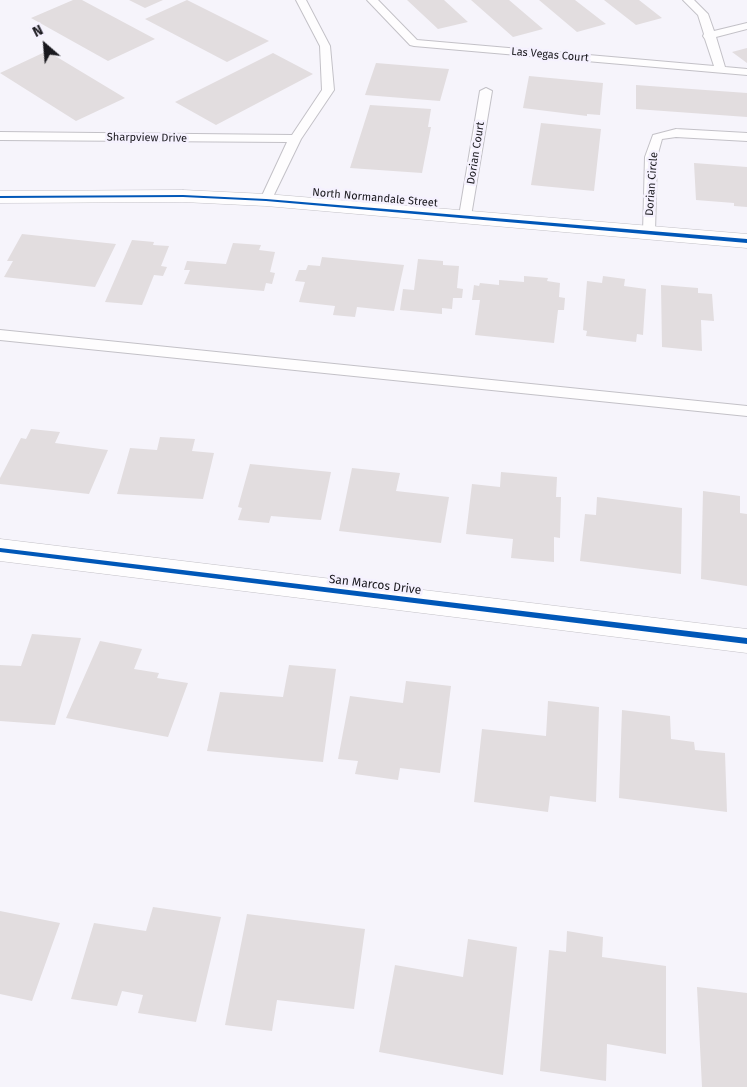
<!DOCTYPE html>
<style>
body{margin:0}
#map{position:relative;width:747px;height:1087px;overflow:hidden;background:#f6f4fb;font-family:"Fira Sans",sans-serif}
canvas{display:block}
.north{position:absolute;left:20px;top:20px;width:50px;height:50px;-webkit-text-stroke:4px #f5f1fe;paint-order:stroke;rotate:333deg;font-size:14px;font-weight:700;line-height:20px;text-align:center;color:#19181d}
.north::after{content:'';display:block;margin:auto;width:18px;height:22px;background:#19181d;clip-path:polygon(50% 0,100% 100%,50% 72%,0 100%)}
</style>
<div id="map">
<canvas width="747" height="1087"></canvas>
<div class="north">N</div>
</div>
<script>
const ctx = document.querySelector('canvas').getContext('2d');
ctx.lineJoin = 'round';
function paint(path, color) { ctx.fillStyle = color; ctx.fill(path, 'evenodd'); }
const shape = rows => new Path2D(rows.map(r => 'M' + r).join(''));
function trace(path, color, width, dash) { ctx.strokeStyle = color; ctx.lineWidth = width; ctx.lineCap = dash ? 'butt' : 'round'; ctx.setLineDash(dash || []); ctx.stroke(path); }
function drawText(font, color, halo, rows, align = 'center') {
  ctx.font = font + ' "Fira Sans",sans-serif'; ctx.lineWidth = 5; ctx.setLineDash([]); ctx.textBaseline = 'middle'; ctx.strokeStyle = halo; ctx.fillStyle = color; for (const [text, x, y, turn = 0] of rows) {
    ctx.save(); ctx.translate(x, y); ctx.rotate((+turn || 0) * Math.PI / 180); ctx.textAlign = isNaN(turn) ? turn : align; if (halo) ctx.strokeText(text, 0, 0); ctx.fillText(text, 0, 0); ctx.restore();
  }
}
const building = shape([
 [73,0,82,0,155,39,108,61,31,18],
 [129,0,163,0,145,8],
 [187,0,269,41,227,62,145,19],
 [407,0,444,0,468,22,438,29],
 [471,0,509,0,543,29,513,37],
 [539,0,575,0,606,24,577,32],
 [604,0,639,0,662,18,636,25],
 [747,48,747,63,732,52],
 [47,51,125,98,76,121,0,73],
 [273,53,313,74,216,125,175,102],
 [376,63,449,69,440,101,365,95],
 [529,76,603,83,600,115,587,114,587,116,523,108],
 [636,85,747,93,747,117,636,109],
 [370,105,431,109,428,127,431,127,422,173,350,168],
 [541,123,601,129,594,191,531,185],
 [694,163,747,167,747,207,734,206,734,203,696,200],
 [22,234,116,244,95,287,4,277,13,261,7,261],
 [132,240,154,242,153,245,169,246,161,266,167,267,163,276,154,275,142,305,105,302],
 [233,243,261,245,259,250,275,252,270,272,275,273,272,284,266,283,264,291,184,284,190,270,184,270,187,261,226,264],
 [322,257,404,265,394,311,357,307,355,317,333,315,335,306,299,302,305,282,295,281,299,270,306,270,308,265,320,266],
 [418,259,443,261,443,265,459,266,457,288,463,289,462,298,453,298,452,309,442,308,442,314,400,310,403,289,414,290],
 [524,276,548,278,547,281,560,283,559,297,565,298,564,310,558,310,554,343,475,335,480,300,472,300,474,285,479,286,480,283,499,285,499,280,524,282],
 [603,276,625,279,624,286,646,289,643,335,637,334,636,342,586,336,587,331,583,330,587,281,602,283],
 [661,285,698,288,698,293,712,294,714,321,701,320,702,351,662,347],
 [31,429,60,432,55,443,108,450,89,494,0,484,0,478,21,438,26,439],
 [160,437,195,439,192,451,214,453,203,499,117,494,130,448,157,450],
 [250,464,331,472,321,520,271,516,269,523,238,520,242,508,238,507],
 [352,468,400,473,396,491,449,497,441,543,339,531],
 [501,472,557,477,556,497,561,497,560,538,554,537,554,562,511,558,513,539,466,534,472,484,500,487],
 [703,491,740,496,740,513,747,514,747,586,701,579],
 [597,497,682,508,681,574,580,561,585,514,596,515],
 [32,634,81,638,55,725,0,721,0,665,21,666],
 [100,641,142,649,134,669,159,673,157,678,188,683,168,737,66,718],
 [289,665,336,669,323,762,207,751,220,692,283,697],
 [406,681,451,686,440,773,400,768,398,780,355,774,358,761,338,759,350,696,403,703],
 [548,701,599,707,596,802,550,796,548,812,474,802,482,729,546,736],
 [622,710,670,716,671,739,694,742,695,750,725,753,727,812,619,798],
 [153,907,221,917,196,1022,138,1013,143,995,122,991,117,1006,71,999,94,923,146,931],
 [0,911,60,923,32,1001,0,994],
 [247,914,365,929,354,1009,277,1000,272,1031,225,1025],
 [567,931,603,937,602,957,666,966,666,1054,607,1044,606,1081,540,1071,549,950,566,952],
 [468,939,517,947,503,1075,379,1052,395,965,463,977],
 [697,987,747,993,747,1087,702,1087]
]);
const service = shape([
 [296,0,306,0,330,46,334,90,301,139,270,203,266,204,260,200,287,142,0,140,0,132,292,135,322,90,320,46,296,0],
 [367,0,378,0,417,40,714,66,705,39,703,36,704,34,698,15,683,0,694,0,708,14,714,31,747,23,747,29,716,37,725,67,747,69,747,75,414,46,410,45,367,0],
 [486,88,492,91,471,216,465,220,459,216,480,91,486,88],
 [676,129,747,133,747,141,676,137,662,139,657,157,655,232,649,236,644,235,643,232,645,157,653,135,676,129],
 [0,330,747,406,747,416,0,340,0,330]
]);
const minor = shape([
 [0,539,747,629,747,653,0,561,0,539]
]);
const tertiary = shape([
 [183,190,266,194,747,234,747,248,266,206,183,202,0,203,0,191,183,190]
]);
const cycleway = shape([
 [183,195,266,199,747,239,747,243,266,201,183,197,0,198,0,196,183,195],
 [0,548,747,638,747,644,0,552,0,548]
]);
const farStreetnames = [
 ["Las Vegas Court",550,55,5],
 ["Sharpview Drive",147,138,1],
 ["Dorian Court",476,153,-81],
 ["Dorian Circle",652,184,-86],
 ["North Normandale Street",375,198,5]
];
const streetNames = [
 ["San Marcos Drive",375,585,7]
];
paint(building, '#e2dddf');
trace(service, '#c3c1c7', 2);
trace(minor, '#c3c1c7', 1);
trace(tertiary, '#c3c1c7', 1);
paint(service, '#fefdfe');
paint(minor, '#fefdfe');
paint(tertiary, '#fefdfe');
paint(cycleway, '#0057b8');
drawText('11px', '#19181d', '#f5f1fe', farStreetnames);
drawText('12px', '#19181d', '#f5f1fe', streetNames);
</script>
